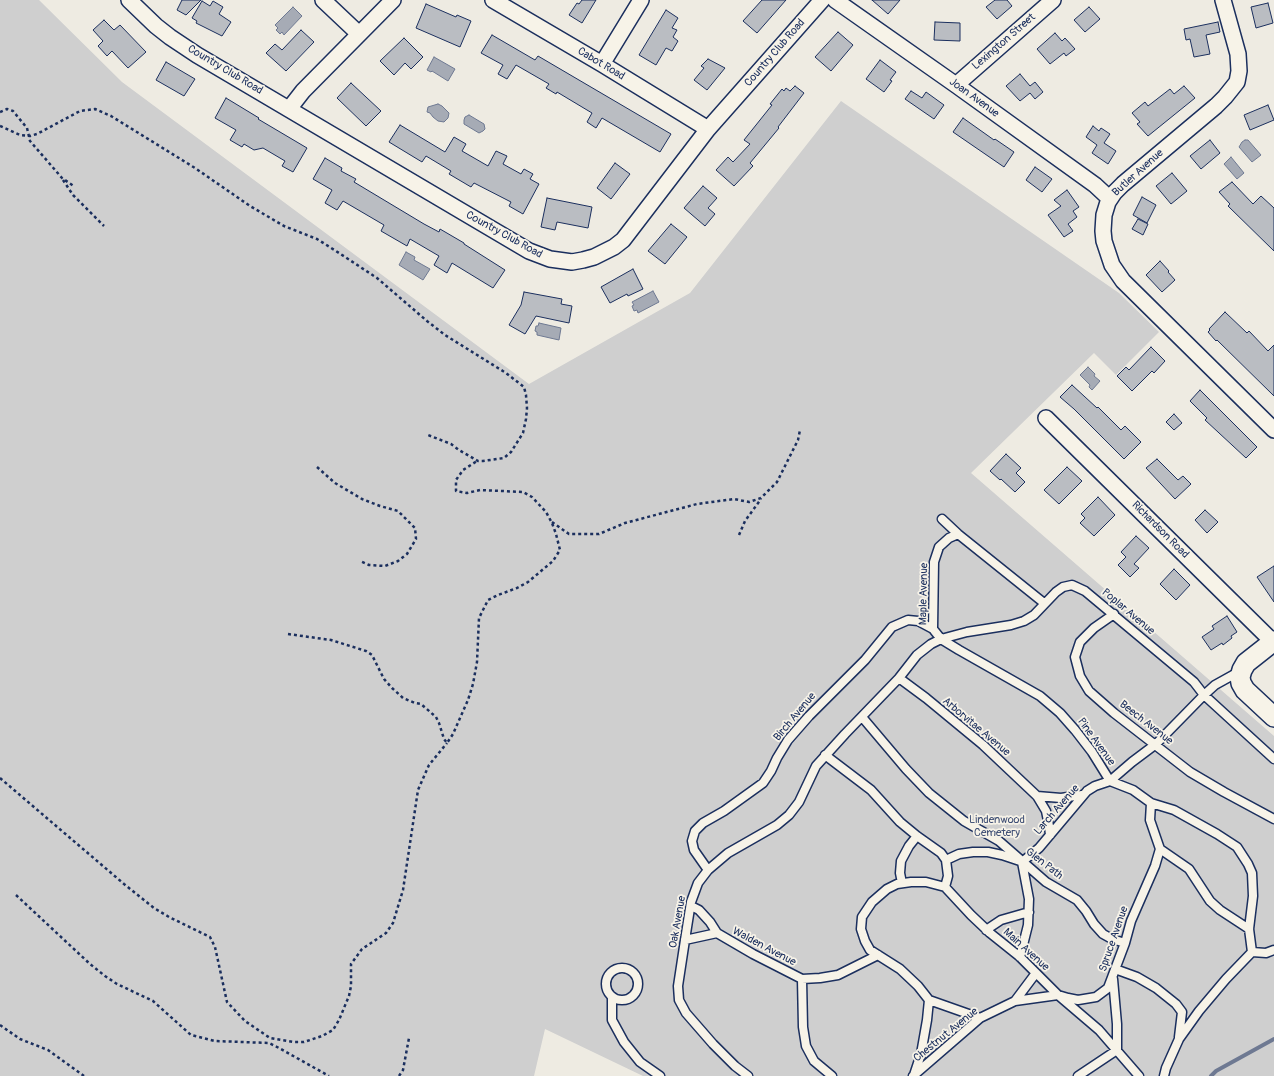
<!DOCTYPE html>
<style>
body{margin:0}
canvas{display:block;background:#eeebe2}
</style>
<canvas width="1274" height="1076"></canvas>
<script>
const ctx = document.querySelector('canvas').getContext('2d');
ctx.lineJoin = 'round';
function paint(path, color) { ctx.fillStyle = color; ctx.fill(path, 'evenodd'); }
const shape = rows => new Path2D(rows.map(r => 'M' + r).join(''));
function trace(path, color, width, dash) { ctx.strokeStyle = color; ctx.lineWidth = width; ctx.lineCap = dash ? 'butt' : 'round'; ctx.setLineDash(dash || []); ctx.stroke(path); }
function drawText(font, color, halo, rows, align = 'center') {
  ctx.font = font + ' Pangolin,sans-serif'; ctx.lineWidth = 3.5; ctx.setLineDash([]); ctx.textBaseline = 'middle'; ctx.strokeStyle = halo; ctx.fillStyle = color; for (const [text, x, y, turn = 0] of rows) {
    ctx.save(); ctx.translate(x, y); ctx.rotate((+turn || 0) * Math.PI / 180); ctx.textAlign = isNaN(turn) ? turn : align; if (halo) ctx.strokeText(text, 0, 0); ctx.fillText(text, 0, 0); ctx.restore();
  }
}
const green = shape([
 [0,0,39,0,122,82,529,384,690,293,841,101,1119,293,1159,332,1116,375,1094,353,971,473,1274,736,1274,1076,643,1076,545,1029,534,1076,0,1076]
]);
const water = shape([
 [293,7,302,16,284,35,282,32,280,34,276,30,278,28,275,25,293,7],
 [434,57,455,69,448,81,432,71,431,72,427,70,434,57],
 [438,104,442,106,449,113,448,118,444,122,438,121,433,117,430,113,427,112,428,107,438,104],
 [469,115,484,124,485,129,483,131,479,133,464,124,464,120,465,117,469,115],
 [1245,140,1248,140,1261,155,1252,162,1239,147,1242,142,1245,140],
 [1231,157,1244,173,1237,179,1224,164,1231,157],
 [406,252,415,257,414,260,430,269,423,280,399,265,406,252],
 [653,291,659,302,638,313,637,310,634,311,632,306,634,305,632,302,653,291],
 [539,323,561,328,559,340,537,335,537,332,535,331,536,326,538,326,539,323],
 [1088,367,1095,374,1094,376,1100,381,1092,390,1089,387,1090,385,1080,375,1088,367]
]);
const stream = shape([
 [1211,1076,1216,1071,1274,1039]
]);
const building = shape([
 [182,0,201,0,186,15,177,10,182,0],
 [582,0,596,0,582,23,569,15,577,3,579,4,582,0],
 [762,0,786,0,757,33,743,21,762,0],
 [872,0,900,0,888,14,872,0],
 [995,0,1007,0,1012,6,997,19,986,7,995,0],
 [202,1,210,6,213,1,223,7,219,14,231,22,222,36,196,23,197,21,192,18,202,1],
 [1268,3,1273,23,1256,28,1251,7,1268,3],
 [426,4,456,17,457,15,471,21,460,47,416,28,426,4],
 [1089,7,1100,19,1085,32,1074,20,1089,7],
 [666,10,678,18,672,28,677,30,673,37,678,41,672,51,666,48,656,65,639,55,666,10],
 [104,20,114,30,120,25,146,52,128,68,112,51,107,56,98,46,103,41,93,30,104,20],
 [935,22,960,23,960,41,934,40,935,22],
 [1218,22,1220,32,1206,35,1210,54,1194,57,1190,39,1186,40,1184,29,1218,22],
 [301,30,314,42,286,71,266,53,275,44,282,50,301,30],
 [838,32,853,45,831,71,815,57,838,32],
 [1055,33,1062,41,1065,38,1075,49,1066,56,1064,53,1050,64,1037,49,1055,33],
 [492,35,535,60,538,56,671,134,660,152,602,118,596,128,587,122,592,113,557,92,556,94,546,88,549,84,516,65,507,79,498,74,503,65,481,53,492,35],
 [404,38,423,57,411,69,405,63,394,75,380,61,404,38],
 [708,59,725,68,707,90,694,80,704,68,701,66,708,59],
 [880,60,896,72,890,80,892,81,884,92,866,79,880,60],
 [166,62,195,79,184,96,156,80,166,62],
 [1020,74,1030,86,1035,82,1043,92,1035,99,1030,93,1020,101,1006,86,1020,74],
 [351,83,381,111,366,126,337,98,351,83],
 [795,86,804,93,778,127,779,128,750,163,753,166,734,186,716,170,728,157,733,162,750,144,744,140,772,105,770,104,782,89,784,91,786,88,790,91,795,86],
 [1184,86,1195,98,1148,136,1137,124,1140,122,1132,113,1145,102,1148,106,1170,89,1174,94,1184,86],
 [911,91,922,98,926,92,944,105,934,119,905,99,911,91],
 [226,98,259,118,258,119,307,148,293,172,282,166,285,161,263,148,254,150,244,144,242,147,230,140,236,130,215,118,226,98],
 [1268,105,1274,120,1250,130,1244,115,1268,105],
 [963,118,994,140,995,139,1014,152,1004,167,953,132,963,118],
 [400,125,445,152,454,137,466,144,462,151,488,166,496,151,507,156,503,164,521,174,524,169,533,174,530,179,539,184,523,214,509,206,511,202,474,183,471,187,449,174,451,171,426,156,422,162,389,142,400,125],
 [1093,126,1099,131,1101,128,1110,134,1104,143,1116,151,1108,164,1092,153,1097,145,1086,137,1093,126],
 [1210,140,1220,153,1201,169,1190,156,1210,140],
 [325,158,342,168,341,171,356,179,354,182,424,224,439,232,440,229,464,243,464,244,505,270,493,288,452,263,447,273,434,265,439,256,410,239,407,246,381,231,384,225,343,201,337,210,325,203,332,190,313,179,325,158],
 [615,163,630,174,611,199,597,188,615,163],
 [1035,167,1052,179,1042,192,1026,180,1035,167],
 [1172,173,1187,191,1171,204,1156,186,1172,173],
 [1232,182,1253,204,1261,196,1274,208,1274,251,1228,206,1230,204,1219,192,1232,182],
 [703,186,717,198,708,208,715,214,705,226,684,208,703,186],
 [1067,190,1079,207,1073,211,1077,217,1068,224,1073,231,1064,237,1048,215,1061,206,1054,200,1067,190],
 [1142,197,1156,205,1147,223,1133,215,1142,197],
 [547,198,592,207,588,228,557,222,555,230,541,227,547,198],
 [1138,219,1148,224,1143,235,1132,229,1138,219],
 [671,224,687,237,665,264,648,251,671,224],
 [1160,261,1169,271,1168,272,1175,280,1162,292,1146,275,1160,261],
 [633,269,643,289,628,296,627,294,610,303,601,287,633,269],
 [524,292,562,299,561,304,572,306,569,323,536,316,525,334,509,325,521,305,524,292],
 [1225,312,1247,333,1249,331,1268,351,1274,345,1274,396,1217,340,1216,341,1208,332,1210,330,1209,329,1225,312],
 [1151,347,1165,361,1154,373,1152,371,1132,391,1117,376,1126,367,1129,370,1151,347],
 [1072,385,1097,408,1098,407,1121,430,1125,426,1141,442,1124,459,1074,409,1060,397,1072,385],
 [1200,390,1257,447,1246,458,1205,420,1207,418,1190,401,1200,390],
 [1174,414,1182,423,1174,430,1166,422,1174,414],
 [1006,454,1021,468,1016,473,1025,482,1015,492,1001,479,1000,480,990,471,1006,454],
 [1157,459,1178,480,1183,476,1191,484,1175,499,1146,468,1157,459],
 [1067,467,1082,481,1059,504,1044,490,1067,467],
 [1098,497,1115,515,1094,536,1080,523,1085,518,1081,514,1098,497],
 [1205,510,1218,522,1207,533,1195,520,1205,510],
 [1136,536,1149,548,1134,564,1139,568,1130,577,1118,565,1126,557,1121,552,1136,536],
 [1274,566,1274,602,1257,577,1274,566],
 [1174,569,1190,585,1176,600,1160,584,1174,569],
 [1227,616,1237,632,1231,636,1232,638,1223,645,1222,643,1211,650,1202,637,1214,629,1212,626,1227,616]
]);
const path = shape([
 [0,112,7,109,13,111,27,128,30,141,62,178,75,187],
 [0,126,20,135,30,136,37,134,80,111,95,109,111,116,195,168,250,206,284,226,317,239,336,251,377,278,427,321,445,335,506,373,524,387,526,395,527,408,526,419,523,433,511,452,504,458,483,461,478,461,459,450,451,444,428,435],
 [63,180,73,195,104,226],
 [317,467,335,483,362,499,380,506,398,511,415,528,416,539,407,554,398,561,385,566,369,565,360,561],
 [552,522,569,534,599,534,625,523,697,504,734,499,749,502,761,498,777,482,798,440,800,430],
 [739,535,745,521,761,499],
 [288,634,331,640,366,651,372,655,384,679,392,688,403,698,415,703,421,704,436,717,439,723,444,739,447,743,453,734,468,700,473,684,477,662,479,618,488,600,498,595,517,588,528,582,553,561,560,550,556,534,552,523,546,512,532,497,523,492,480,490,467,493,456,491,456,480,463,470,477,461],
 [0,778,124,884,154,908,169,917,210,937,215,947,227,1002,245,1021,270,1038,293,1042,304,1042,322,1036,333,1030,339,1020,349,996,351,986,351,964,362,949,386,933,393,923,403,890,418,790,429,765,447,743],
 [16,895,90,964,105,976,117,984,153,1001,191,1035,215,1041,269,1043,279,1048,329,1076],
 [0,1025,20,1039,48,1050,84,1076],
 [399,1076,403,1070,409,1038]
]);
const service = shape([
 [942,519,958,534,1044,603],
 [958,534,949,538,939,547,934,562,933,629,941,639,959,650,1040,696,1060,713,1075,730,1092,752,1110,781,1133,790,1151,803,1174,810,1217,834,1237,847,1248,864,1252,873,1253,896,1249,929,1252,952,1226,979,1199,1011,1179,1039,1166,1068,1164,1076],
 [1114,614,1094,628,1080,642,1075,657,1080,676,1089,691,1114,713,1190,772,1224,792,1274,819],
 [899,678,926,698,983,745,1037,796,1046,811,1049,826,1050,835],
 [862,717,906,769,929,793,964,821,999,841,1046,882,1077,900,1086,911,1094,924,1103,934,1112,939,1125,943],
 [825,755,871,790,900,822,917,836,941,853,946,860,948,876,945,887],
 [1037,796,1061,798,1082,795],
 [1151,803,1150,820,1160,849,1189,869,1210,901,1220,910,1249,929],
 [946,860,959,854,973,852,988,852,1002,855,1020,861],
 [1022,862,1039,848,1087,791,1095,786,1110,781,1132,762,1156,744,1204,695,1215,685,1233,675,1241,672],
 [708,870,694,850,692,841,695,831,703,823,724,811,763,783,771,771,777,758,788,740,809,716,865,660,892,627,908,620,918,621,933,629],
 [902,883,900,873,901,861,909,846,917,836],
 [945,887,971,915,990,933,1020,957,1058,995,1099,1030,1139,1076],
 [945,887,926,882,911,882,897,884,887,889,872,902,862,917,861,929,865,941,870,950,900,969,918,986,929,1000,980,1018],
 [691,906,699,910,710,922,717,933],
 [986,930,1001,920,1029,912],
 [685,940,717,933,753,954,802,979],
 [1252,952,1266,953,1274,950],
 [1020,957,1028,925,1029,899,1022,862],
 '606 984a16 16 0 1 1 32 0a16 16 0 1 1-32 0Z',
 [1115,969,1137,977,1156,988,1176,1004,1182,1012,1179,1037],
 [1113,979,1117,1024,1117,1050],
 [612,997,612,1020,624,1042,640,1062,660,1076],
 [1015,1001,1058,995,1068,998,1078,1000,1096,997,1108,988,1125,943,1131,921,1155,866,1160,849],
 [914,1075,921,1054,927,1020,929,1000],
 [748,1076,735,1066,713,1044,686,1013,679,1000,678,986,685,940,691,902,698,883,708,870,728,853,777,825,789,815,799,802,816,766,845,734,899,678,917,655,931,644,941,639,967,632,1011,625,1024,621,1034,615,1056,592,1063,587,1072,585,1085,591,1194,682,1204,695,1274,759],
 [832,1076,814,1061,806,1046,803,1027,802,979,820,978,838,975,878,955],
 [913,1076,980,1018,1015,1001,1036,973],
 [1078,1076,1117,1050]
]);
const minor = shape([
 [129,0,156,26,170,37,197,55,529,251,550,259,572,262,583,260,594,257,614,247,623,240,708,129,822,0],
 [323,0,359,34],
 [493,0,602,64,708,129],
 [835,0,956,85,1095,185,1110,199],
 [1223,0,1238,54,1239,71,1237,82,1225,97,1216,106,1123,184,1114,193,1108,202,1104,215,1103,231,1104,241,1112,265,1123,281,1274,430],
 [602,64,641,0],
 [956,85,1053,0],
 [289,109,303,91,393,0],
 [1046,418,1273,642]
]);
const tertiary = shape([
 [1274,641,1246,663,1242,670,1240,677,1241,683,1245,690,1274,717]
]);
const streetNames = [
 ["Lexington Street",1004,42,-41],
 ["Country Club Road",775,53,-49],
 ["Cabot Road",601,64,31],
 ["Country Club Road",225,70,31],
 ["Joan Avenue",974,98,36],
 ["Butler Avenue",1138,173,-42],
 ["Country Club Road",504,235,29],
 ["Richardson Road",1160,530,45],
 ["Maple Avenue",924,594,-89],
 ["Poplar Avenue",1128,612,40],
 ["Birch Avenue",795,717,-50],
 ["Beech Avenue",1146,723,38],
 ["Arborvitae Avenue",976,727,40],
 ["Pine Avenue",1096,742,54],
 ["Larch Avenue",1057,810,-49],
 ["Glen Path",1044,864,38],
 ["Oak Avenue",678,922,-80],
 ["Spruce Avenue",1114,939,-71],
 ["Walden Avenue",764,947,28],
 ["Main Avenue",1026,950,42],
 ["Chestnut Avenue",946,1035,-39]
];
const parkNames = [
 ["Lindenwood",997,820],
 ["Cemetery",997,833]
];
paint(green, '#cfcfcf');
paint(water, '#a6abb5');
trace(water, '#6e7992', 1);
trace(stream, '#6e7992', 4);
paint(building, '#babdc2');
trace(building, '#1b2f5e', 1);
trace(service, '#1b2f5e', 11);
trace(minor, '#1b2f5e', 18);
trace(tertiary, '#1b2f5e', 22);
trace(path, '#1b2f5e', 2.5, [3, 3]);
trace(service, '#f7f3e8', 8);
trace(minor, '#f7f3e8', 15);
trace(tertiary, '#f7f3e8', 19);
drawText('11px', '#1b2f5e', '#f7f3e8', streetNames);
drawText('11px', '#3f4f75', '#f7f3e8', parkNames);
</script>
